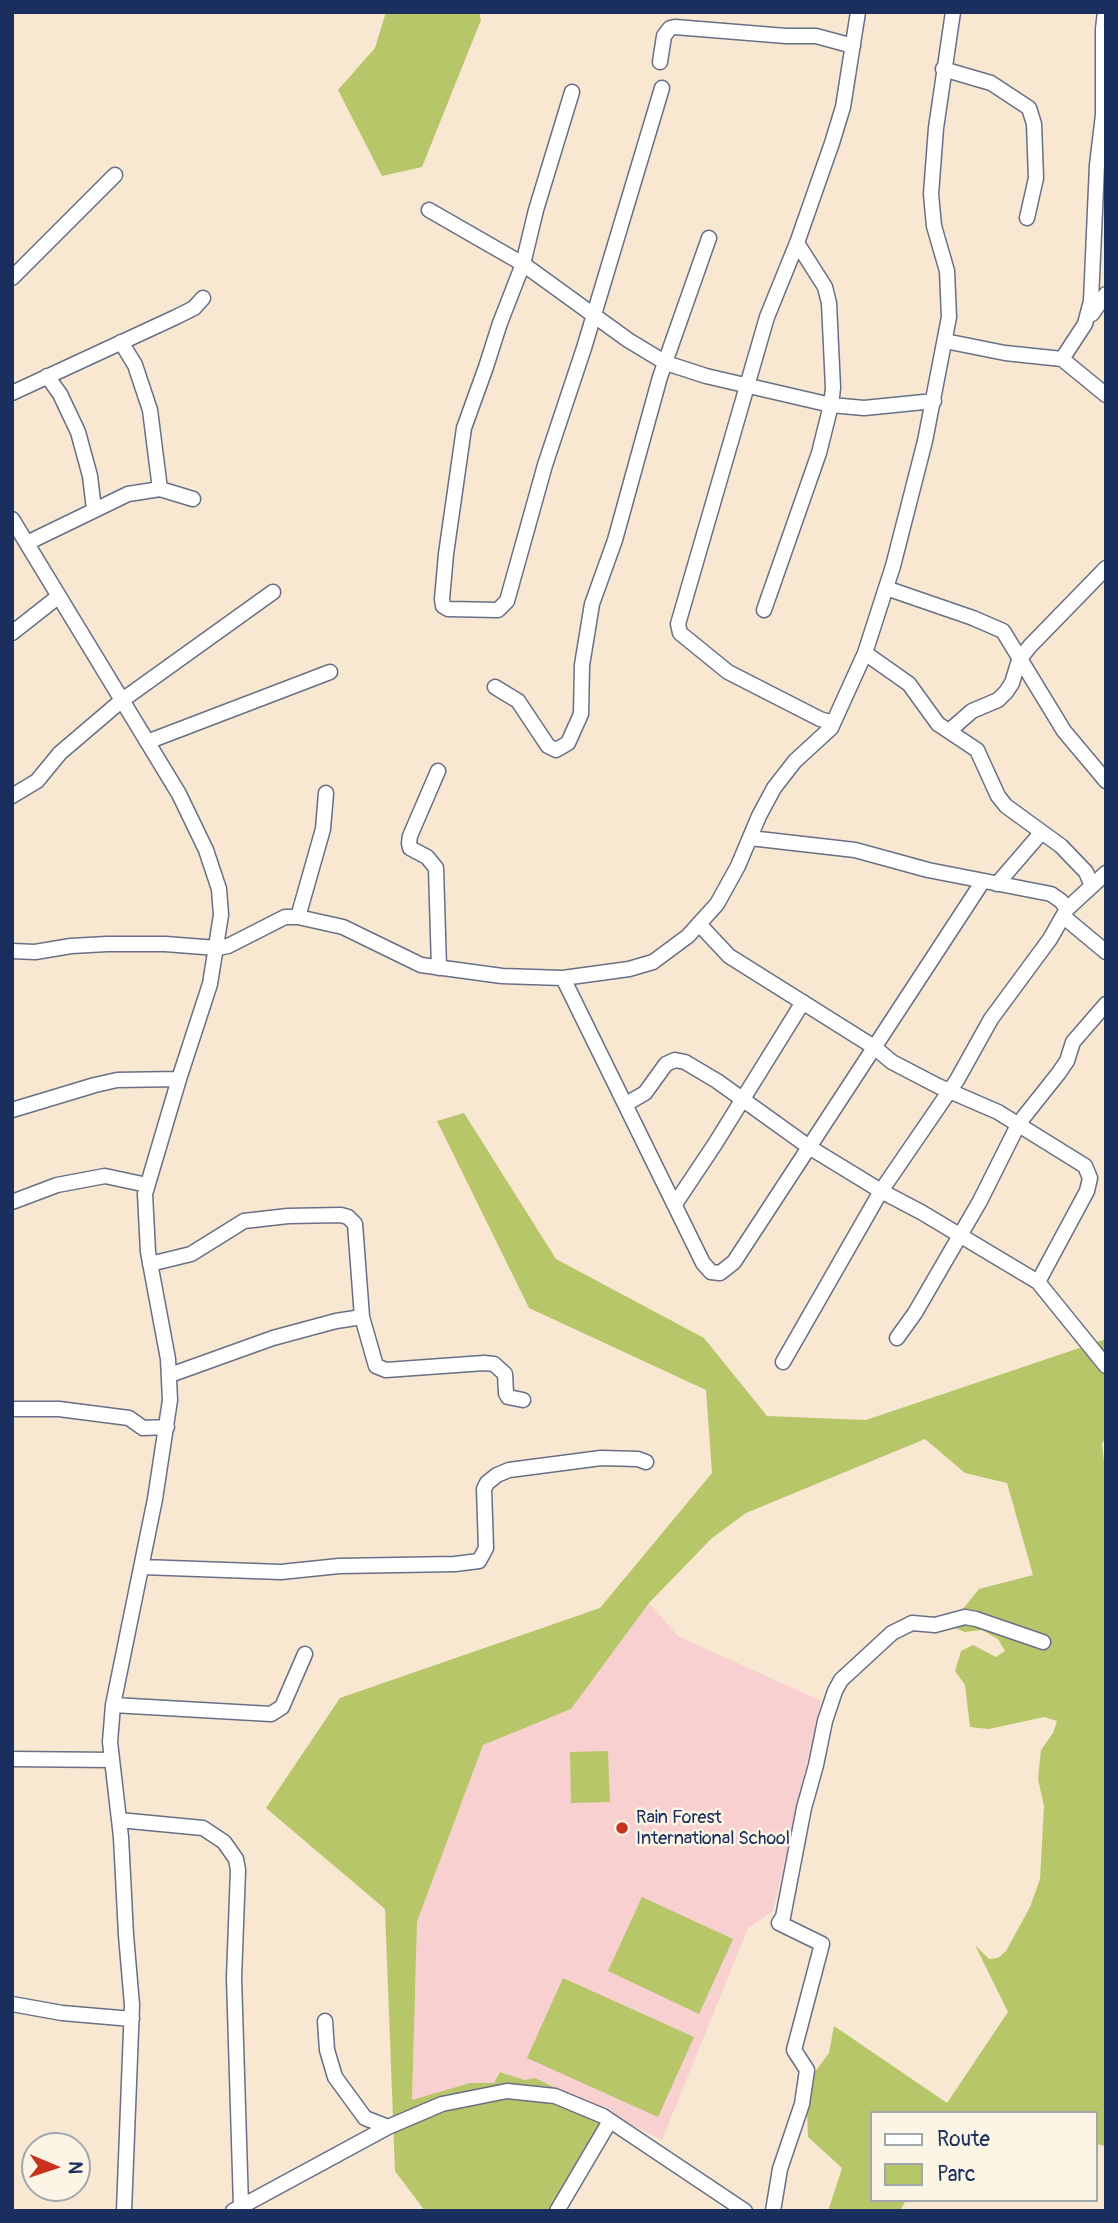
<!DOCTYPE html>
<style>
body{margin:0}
#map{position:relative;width:1118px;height:2223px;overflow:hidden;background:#f8e7d1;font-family:Pangolin,sans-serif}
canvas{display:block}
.frame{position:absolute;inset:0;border:14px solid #1b2f5e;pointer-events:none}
.legend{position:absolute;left:870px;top:2111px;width:228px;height:91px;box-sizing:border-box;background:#fcf5e5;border:2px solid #a2a6af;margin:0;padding:9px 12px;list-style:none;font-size:21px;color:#1b2f5e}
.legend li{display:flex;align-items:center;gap:14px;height:35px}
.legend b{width:35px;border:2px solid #a2a6af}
.north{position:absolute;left:21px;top:2132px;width:70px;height:70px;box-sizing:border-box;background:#fcf5e5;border:2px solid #a2a6af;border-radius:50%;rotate:92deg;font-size:19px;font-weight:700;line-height:28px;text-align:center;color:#1b2f5e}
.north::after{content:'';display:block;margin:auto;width:24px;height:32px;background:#c8321e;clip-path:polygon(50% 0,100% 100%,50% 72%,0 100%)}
</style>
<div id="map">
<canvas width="1118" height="2223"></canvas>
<div class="frame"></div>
<ul class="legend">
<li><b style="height:9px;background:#fff"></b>Route</li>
<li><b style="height:19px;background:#b7c669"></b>Parc</li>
</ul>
<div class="north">N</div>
</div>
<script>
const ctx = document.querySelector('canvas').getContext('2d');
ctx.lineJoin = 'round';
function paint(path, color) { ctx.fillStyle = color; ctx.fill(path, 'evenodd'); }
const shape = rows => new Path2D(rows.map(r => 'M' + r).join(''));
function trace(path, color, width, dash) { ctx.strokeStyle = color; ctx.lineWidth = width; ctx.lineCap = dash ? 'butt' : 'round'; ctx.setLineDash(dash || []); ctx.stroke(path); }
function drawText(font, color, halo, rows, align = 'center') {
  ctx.font = font + ' Pangolin,sans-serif'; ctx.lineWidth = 5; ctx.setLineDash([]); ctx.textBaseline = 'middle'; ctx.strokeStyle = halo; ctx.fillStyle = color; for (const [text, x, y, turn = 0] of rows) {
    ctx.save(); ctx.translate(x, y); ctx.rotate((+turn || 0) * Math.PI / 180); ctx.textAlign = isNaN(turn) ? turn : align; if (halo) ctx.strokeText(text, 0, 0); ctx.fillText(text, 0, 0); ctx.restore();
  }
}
const built = shape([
 [649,1603,678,1636,821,1701,773,1911,748,1928,662,2140,535,2078,524,2080,500,2072,494,2083,470,2083,412,2101,417,1922,483,1745,571,1709]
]);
const green = shape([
 [386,12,479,12,481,20,422,167,382,176,338,90,375,48],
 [464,1113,556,1259,704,1338,767,1416,866,1420,1106,1339,1106,1437,1102,1444,1106,1479,1106,2146,1095,2144,1095,2113,871,2113,871,2200,906,2200,900,2211,828,2211,842,2168,808,2137,806,2084,829,2053,834,2026,947,2103,1008,2012,975,1945,989,1959,998,1958,1006,1951,1030,1907,1040,1879,1044,1806,1038,1779,1041,1750,1053,1733,1057,1721,1044,1717,989,1729,970,1727,965,1685,955,1671,961,1651,973,1645,996,1657,1005,1651,998,1639,982,1630,965,1632,945,1624,954,1620,979,1589,1033,1575,1007,1483,965,1473,925,1439,746,1513,712,1538,649,1603,571,1709,483,1745,417,1922,412,2100,470,2083,494,2083,500,2072,524,2080,535,2078,615,2117,550,2211,425,2211,395,2171,385,1909,266,1808,340,1698,600,1608,712,1473,706,1390,529,1308,437,1121],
 [608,1751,610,1802,571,1803,570,1752],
 [642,1897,733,1939,699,2014,608,1971],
 [563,1978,694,2037,658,2117,527,2058]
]);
const minor = shape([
 [660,62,664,36,670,28,675,27,786,36,816,36,853,46],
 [943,69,991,83,1029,108,1034,124,1036,178,1027,218],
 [572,92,536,210,523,264,500,323,486,367,464,428,446,554,442,599,443,606,448,609,498,610,507,601,545,465,584,348,662,88],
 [429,210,523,264,628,340,666,363,706,376,831,405,864,408,934,401],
 [12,278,115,175],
 [1092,314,1106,294],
 [945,341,1005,353,1062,359,1106,395],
 [121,342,135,365,150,410,160,489],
 [1062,359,1085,324,1091,301,1097,165,1103,115,1103,29,1105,12],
 [47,376,60,394,78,432,90,476,94,509],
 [12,393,176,317,194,308,203,298],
 [12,519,179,794,206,850,219,889,221,915,210,984,179,1079,145,1194,148,1252,168,1359,170,1400,155,1499,113,1705,110,1742,121,1837,126,1935,132,2005,124,2211],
 [27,543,128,494,160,489,193,499],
 [886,588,973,618,1003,631,1064,731,1106,781],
 [764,610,819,453,831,405,833,388,829,303,825,287,797,243],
 [12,633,59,596],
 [865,653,909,684,938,724,977,750,998,796,1006,806,1061,846,1086,872,1092,886],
 [495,687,518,701,548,746,556,750,568,743,581,714,582,665,592,604,615,540,660,377,709,238],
 [833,723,820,719,728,672,680,633,678,624,767,317,797,243,832,143,843,107,858,12],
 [949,731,972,711,998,700,1006,692,1012,683,1019,660,1030,646,1106,568],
 [147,742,330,672],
 [438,771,410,836,409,843,410,848,427,857,436,868,439,968],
 [12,796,37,781,60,753,121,701,273,592],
 [750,838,855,850,928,870,1051,894,1061,901,1067,909],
 [997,884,1041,833],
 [298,917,323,829,326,793],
 [1064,917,1106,952],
 [699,924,729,956,874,1047,892,1062,938,1086,998,1112,1085,1166,1090,1178,1087,1191,1038,1282],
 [12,951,35,952,71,946,107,944,165,944,217,948,228,946,285,917,298,917,343,927,421,965,502,976,563,978,629,969,653,962,688,936,717,904,738,866,759,816,774,788,795,761,831,728,865,653,893,566,925,441,949,317,947,271,934,226,931,194,936,128,953,12],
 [563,978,703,1263,711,1272,720,1273,734,1262,983,881],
 [626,1104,645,1093,666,1064,675,1060,685,1062,717,1081,809,1147,881,1191,921,1212,1038,1282,1106,1366],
 [12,1110,95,1085,117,1080,179,1079],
 [12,1202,57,1185,105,1176,147,1185],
 [675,1204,715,1144,803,1002],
 [150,1264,191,1254,244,1221,288,1216,341,1215,348,1217,355,1224,362,1317,376,1366,386,1370,484,1363,494,1364,505,1374,506,1393,508,1397,523,1400],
 [897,1338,915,1313,980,1201,1019,1123,1058,1074,1067,1061,1073,1042,1106,1004],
 [783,1362,881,1191,957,1080,991,1019,1050,939,1067,909,1106,873],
 [170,1375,273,1338,336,1321,362,1317],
 [15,1409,59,1409,129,1418,143,1428,167,1427],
 [142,1567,281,1572,339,1566,455,1564,479,1561,486,1548,484,1489,487,1483,497,1475,509,1470,601,1458,638,1459,646,1462],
 [113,1705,271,1714,282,1707,305,1654],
 [12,1759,112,1760],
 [119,1820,203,1828,224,1842,236,1859,238,1870,234,1978,241,2206],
 [12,2004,62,2013,132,2019],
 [325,2021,327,2050,335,2077,365,2118,388,2127],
 [233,2211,388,2127,442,2104,507,2091,555,2096,603,2116,745,2211],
 [557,2211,610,2121],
 [773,2211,780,2169,802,2104,807,2070,794,2050,822,1944,779,1923,783,1917,804,1808,816,1765,825,1721,835,1691,841,1680,892,1633,912,1623,935,1625,965,1617,976,1619,1043,1642]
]);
const markers = [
 [622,1828,7,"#c8321e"]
];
const poiNames = [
 ["Rain Forest",636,1818],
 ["International School",636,1839]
];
paint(built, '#f7d0cf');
paint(green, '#b7c669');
trace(minor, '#686f86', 17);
trace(minor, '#fff', 14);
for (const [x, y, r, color] of markers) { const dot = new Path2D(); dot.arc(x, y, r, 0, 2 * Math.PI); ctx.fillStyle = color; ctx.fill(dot); trace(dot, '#fcf5e5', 2.5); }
drawText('18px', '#1b2f5e', '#fcf5e5', poiNames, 'left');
</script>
